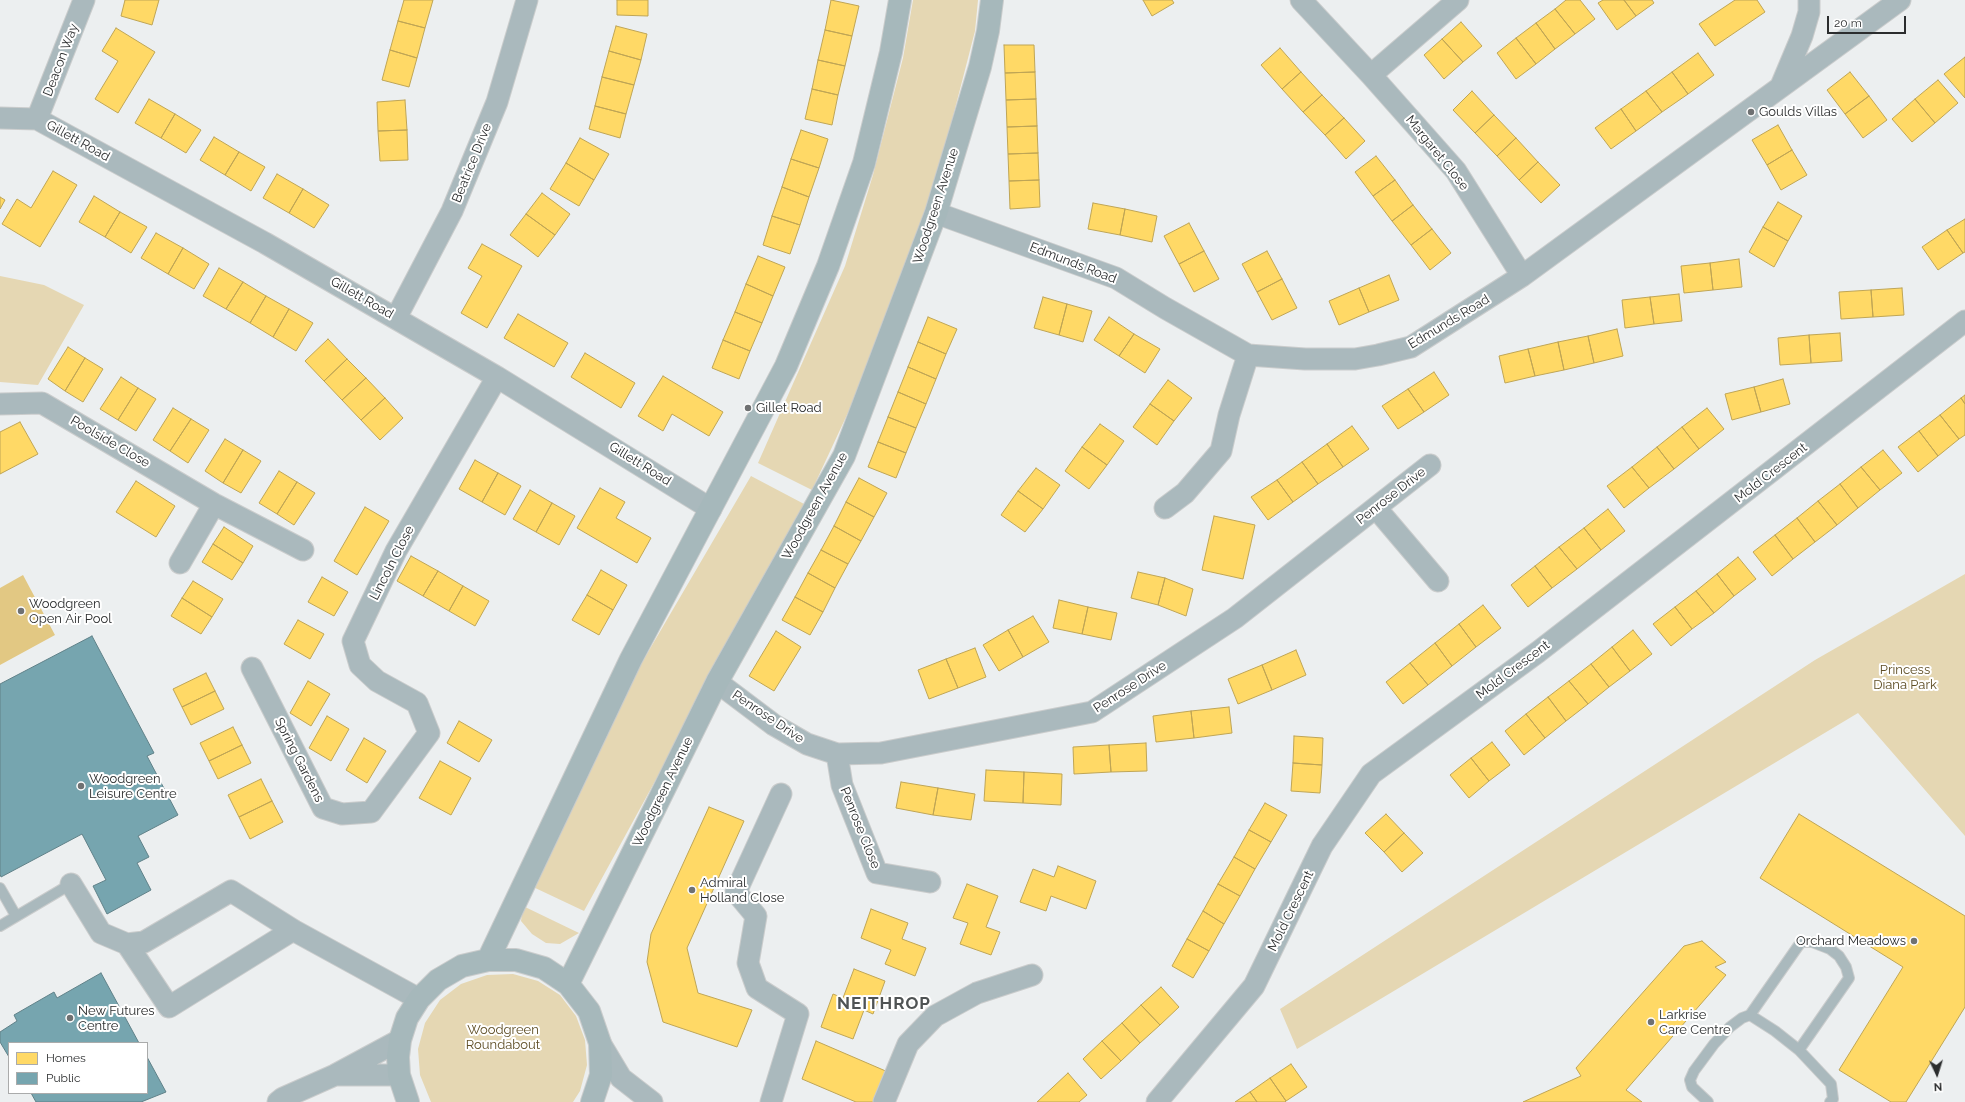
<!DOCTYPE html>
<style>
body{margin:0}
#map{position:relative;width:1965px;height:1102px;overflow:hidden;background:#eceff0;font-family:Raleway,sans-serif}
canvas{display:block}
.legend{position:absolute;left:8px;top:1042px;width:140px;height:52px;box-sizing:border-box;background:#fff;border:1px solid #aaabab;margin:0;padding:5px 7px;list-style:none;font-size:12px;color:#2b2d2e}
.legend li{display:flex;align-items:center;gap:8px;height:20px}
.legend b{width:20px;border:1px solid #aaabab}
.north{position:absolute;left:1917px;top:1054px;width:40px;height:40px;-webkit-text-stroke:3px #fff;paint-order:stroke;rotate:176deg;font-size:11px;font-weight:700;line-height:16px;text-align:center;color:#2b2d2e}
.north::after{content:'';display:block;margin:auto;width:14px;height:18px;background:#2b2d2e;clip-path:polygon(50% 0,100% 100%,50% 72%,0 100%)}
.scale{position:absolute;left:1827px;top:16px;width:79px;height:18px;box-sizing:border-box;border:2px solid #2b2d2e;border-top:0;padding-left:5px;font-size:12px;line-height:14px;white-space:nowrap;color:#2b2d2e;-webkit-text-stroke:3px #fff;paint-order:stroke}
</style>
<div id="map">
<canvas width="1965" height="1102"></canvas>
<ul class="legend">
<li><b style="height:11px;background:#ffd966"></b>Homes</li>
<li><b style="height:11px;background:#76a5af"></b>Public</li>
</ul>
<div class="north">N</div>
<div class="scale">20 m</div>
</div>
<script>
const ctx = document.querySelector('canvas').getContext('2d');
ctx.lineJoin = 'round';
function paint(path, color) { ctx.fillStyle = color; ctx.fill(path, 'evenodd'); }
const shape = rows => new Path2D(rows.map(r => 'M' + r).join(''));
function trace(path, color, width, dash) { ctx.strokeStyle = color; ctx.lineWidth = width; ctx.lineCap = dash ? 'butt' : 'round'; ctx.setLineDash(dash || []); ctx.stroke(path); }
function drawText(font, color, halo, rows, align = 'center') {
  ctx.font = font + ' Raleway,sans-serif'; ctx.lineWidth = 4; ctx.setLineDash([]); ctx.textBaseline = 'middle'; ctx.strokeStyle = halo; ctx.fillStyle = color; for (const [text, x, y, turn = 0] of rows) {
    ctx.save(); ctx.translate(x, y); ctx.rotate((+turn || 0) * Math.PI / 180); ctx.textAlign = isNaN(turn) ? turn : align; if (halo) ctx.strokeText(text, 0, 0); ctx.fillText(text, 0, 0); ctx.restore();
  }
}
const green = shape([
 [913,0,978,0,975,31,926,221,879,346,812,490,758,463,845,266,873,175,903,58],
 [0,276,44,285,84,305,38,385,0,382],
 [751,476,806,505,584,911,531,886,627,688],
 [1965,574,1965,836,1858,713,1297,1049,1280,1009,1815,660],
 [523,906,579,933,560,944,546,943,532,934,521,921],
 [513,974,538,981,560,995,576,1016,585,1040,587,1065,580,1091,573,1102,431,1102,420,1075,418,1049,425,1023,440,1000,461,984,487,975]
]);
const water = shape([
 [23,575,55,635,0,665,0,588]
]);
const homes = shape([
 [125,0,159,0,152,25,121,16,125,0],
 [404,0,433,0,425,28,398,21,404,0],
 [617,0,648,0,648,16,617,15,617,0],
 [831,0,859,6,852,36,825,30,831,0],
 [1143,0,1172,0,1174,3,1152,16,1143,0],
 [1566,0,1580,0,1595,19,1575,34,1555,9,1566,0],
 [1603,0,1624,0,1636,16,1617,30,1598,3,1603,0],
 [1624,0,1652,0,1654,3,1636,16,1624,0],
 [1735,0,1757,0,1765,12,1715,46,1699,24,1735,0],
 [1555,9,1575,34,1555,49,1536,23,1555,9],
 [398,21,425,28,417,58,390,50,398,21],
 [1461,22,1482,46,1463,62,1442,39,1461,22],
 [1536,23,1555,49,1536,64,1516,38,1536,23],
 [616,26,647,34,641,60,609,51,616,26],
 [116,28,155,52,118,113,95,99,118,61,102,51,116,28],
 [825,30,852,36,845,66,818,60,825,30],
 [1516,38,1536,64,1516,79,1497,53,1516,38],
 [1442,39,1463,62,1444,79,1424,55,1442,39],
 [1004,45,1034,45,1035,72,1005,73,1004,45],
 [1280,48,1301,72,1282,89,1261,65,1280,48],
 [390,50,417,58,409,87,382,80,390,50],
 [609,51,641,60,634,85,602,77,609,51],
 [1698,53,1714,75,1688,94,1672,72,1698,53],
 [1965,57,1965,98,1944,74,1965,57],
 [818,60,845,66,838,95,812,89,818,60],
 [1035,72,1036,99,1006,100,1005,73,1035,72],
 [1301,72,1322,95,1303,112,1282,89,1301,72],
 [1672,72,1688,94,1662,112,1646,91,1672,72],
 [1850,72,1869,96,1845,114,1827,90,1850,72],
 [602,77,634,85,626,114,595,106,602,77],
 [1938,80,1958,103,1935,123,1915,99,1938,80],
 [812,89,838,95,832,125,805,119,812,89],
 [1472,91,1494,115,1475,133,1453,110,1472,91],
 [1646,91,1662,112,1636,131,1621,109,1646,91],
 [1322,95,1344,118,1325,135,1303,112,1322,95],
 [1869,96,1887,120,1863,138,1845,114,1869,96],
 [149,99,175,114,161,138,135,123,149,99],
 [1036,99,1037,126,1007,127,1006,100,1036,99],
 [1915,99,1935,123,1912,142,1892,119,1915,99],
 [405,100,407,130,378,131,377,102,405,100],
 [595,106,626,114,620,138,589,129,595,106],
 [1621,109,1636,131,1611,149,1595,128,1621,109],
 [175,114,201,130,186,153,161,138,175,114],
 [1494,115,1516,138,1497,156,1475,133,1494,115],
 [1344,118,1365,141,1346,159,1325,135,1344,118],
 [1778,125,1792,150,1767,165,1752,140,1778,125],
 [1037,126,1038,153,1008,154,1007,127,1037,126],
 [407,130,408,160,380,161,378,131,407,130],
 [801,130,828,139,819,168,791,159,801,130],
 [214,137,239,152,225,175,200,160,214,137],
 [580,138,609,154,594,180,566,163,580,138],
 [1516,138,1538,162,1519,180,1497,156,1516,138],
 [1792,150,1807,175,1781,190,1767,165,1792,150],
 [239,152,265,167,251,191,225,175,239,152],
 [1038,153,1039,180,1009,181,1008,154,1038,153],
 [1376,156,1395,180,1373,196,1355,172,1376,156],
 [791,159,819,168,809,197,782,187,791,159],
 [1538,162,1560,185,1541,203,1519,180,1538,162],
 [566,163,594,180,579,206,550,189,566,163],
 [53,171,77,185,40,247,2,224,17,199,31,208,53,171],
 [277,174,303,189,289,213,263,198,277,174],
 [1039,180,1040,207,1010,209,1009,181,1039,180],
 [1395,180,1413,205,1392,221,1373,196,1395,180],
 [782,187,809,197,800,225,772,216,782,187],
 [303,189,329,205,314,228,289,213,303,189],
 [542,193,570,214,555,235,526,214,542,193],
 [94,196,120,212,105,237,79,222,94,196],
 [0,197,5,200,0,209,0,197],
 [1778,202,1802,216,1788,241,1763,227,1778,202],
 [1093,203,1125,209,1120,235,1088,229,1093,203],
 [1413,205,1432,229,1411,245,1392,221,1413,205],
 [1125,209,1157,216,1152,242,1120,235,1125,209],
 [120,212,147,227,131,253,105,237,120,212],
 [526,214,555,235,538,257,510,235,526,214],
 [772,216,800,225,790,254,763,245,772,216],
 [1965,219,1965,252,1963,253,1947,230,1965,219],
 [1189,223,1204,251,1179,264,1164,236,1189,223],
 [1763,227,1788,241,1774,267,1749,252,1763,227],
 [1432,229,1451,253,1430,270,1411,245,1432,229],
 [1947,230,1963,253,1938,270,1922,247,1947,230],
 [156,233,183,248,168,274,141,258,156,233],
 [482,244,522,266,487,328,461,313,482,276,468,268,482,244],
 [183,248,209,264,194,289,168,274,183,248],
 [1204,251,1219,279,1194,292,1179,264,1204,251],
 [1267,251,1282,279,1257,292,1242,264,1267,251],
 [758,256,785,267,773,296,746,284,758,256],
 [1739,259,1742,287,1713,290,1710,263,1739,259],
 [1710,263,1713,290,1684,293,1681,266,1710,263],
 [219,268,243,282,226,309,203,296,219,268],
 [1389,275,1399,300,1369,312,1359,288,1389,275],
 [1282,279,1297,308,1272,320,1257,292,1282,279],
 [243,282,266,296,250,323,226,309,243,282],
 [746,284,773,296,762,323,735,312,746,284],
 [1359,288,1369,312,1339,325,1329,301,1359,288],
 [1902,288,1904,315,1873,317,1871,290,1902,288],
 [1871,290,1873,317,1841,319,1839,292,1871,290],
 [1679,294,1682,321,1654,324,1650,297,1679,294],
 [266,296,289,309,273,337,250,323,266,296],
 [1043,297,1067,304,1059,335,1034,328,1043,297],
 [1650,297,1654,324,1625,328,1622,300,1650,297],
 [1067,304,1092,311,1083,342,1059,335,1067,304],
 [289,309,313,323,296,351,273,337,289,309],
 [735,312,762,323,750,351,723,340,735,312],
 [518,314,568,343,554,367,504,338,518,314],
 [928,317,957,329,946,354,918,342,928,317],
 [1109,317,1134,334,1119,356,1094,340,1109,317],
 [1617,329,1623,356,1594,363,1588,336,1617,329],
 [1840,333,1842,361,1811,363,1809,335,1840,333],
 [1134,334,1160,349,1145,373,1119,356,1134,334],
 [1809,335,1811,363,1780,365,1778,338,1809,335],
 [1588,336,1594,363,1564,370,1558,342,1588,336],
 [328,339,347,359,324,381,305,361,328,339],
 [723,340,750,351,739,379,712,368,723,340],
 [918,342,946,354,936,379,908,367,918,342],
 [1558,342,1564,370,1535,376,1528,349,1558,342],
 [68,347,85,358,65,391,48,379,68,347],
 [1528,349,1535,376,1505,383,1499,356,1528,349],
 [585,353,635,383,621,408,571,377,585,353],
 [85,358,103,369,83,402,65,391,85,358],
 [347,359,366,378,342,400,324,381,347,359],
 [908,367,936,379,926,404,898,392,908,367],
 [1434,372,1449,395,1424,412,1408,389,1434,372],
 [663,376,723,412,709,436,672,414,663,431,638,416,663,376],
 [121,377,138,388,118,420,100,409,121,377],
 [366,378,385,398,361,420,342,400,366,378],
 [1783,379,1790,404,1761,412,1754,387,1783,379],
 [1168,380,1192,398,1174,421,1150,404,1168,380],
 [1754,387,1761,412,1732,420,1725,394,1754,387],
 [138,388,156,399,136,431,118,420,138,388],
 [1408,389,1424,412,1398,429,1382,406,1408,389],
 [898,392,926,404,916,428,888,417,898,392],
 [1965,395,1965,404,1961,398,1965,395],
 [385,398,403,418,380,440,361,420,385,398],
 [1961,398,1965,404,1965,435,1959,439,1940,415,1961,398],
 [1150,404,1174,421,1157,445,1133,427,1150,404],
 [173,408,191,419,170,451,153,440,173,408],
 [1707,408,1724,429,1699,449,1682,427,1707,408],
 [1940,415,1959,439,1938,456,1919,431,1940,415],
 [888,417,916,428,906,453,878,442,888,417],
 [191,419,209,430,188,463,170,451,191,419],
 [20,422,38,454,0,474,0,432,20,422],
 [1100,424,1124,441,1107,465,1082,447,1100,424],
 [1352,426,1369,449,1343,467,1327,444,1352,426],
 [1682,427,1699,449,1674,469,1657,447,1682,427],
 [1919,431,1938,456,1918,472,1898,447,1919,431],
 [225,439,243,450,223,483,205,471,225,439],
 [878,442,906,453,896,478,868,467,878,442],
 [1327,444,1343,467,1318,484,1302,462,1327,444],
 [1082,447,1107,465,1089,489,1065,471,1082,447],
 [1657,447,1674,469,1649,488,1632,467,1657,447],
 [243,450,261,461,241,493,223,483,243,450],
 [1883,450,1902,473,1880,490,1861,467,1883,450],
 [475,460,498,473,482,502,459,489,475,460],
 [1302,462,1318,484,1293,502,1277,480,1302,462],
 [1632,467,1649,488,1624,508,1607,486,1632,467],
 [1861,467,1880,490,1858,508,1840,484,1861,467],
 [1036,468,1060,485,1043,509,1018,491,1036,468],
 [279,471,297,482,277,514,259,503,279,471],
 [498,473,521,486,505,515,482,502,498,473],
 [859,478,887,493,874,517,846,502,859,478],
 [1277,480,1293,502,1268,520,1251,497,1277,480],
 [136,481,175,506,156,537,116,512,136,481],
 [297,482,315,493,294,525,277,514,297,482],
 [1840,484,1858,508,1837,525,1818,501,1840,484],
 [600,488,625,502,616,518,651,538,637,563,577,528,600,488],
 [530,490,552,503,536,532,513,519,530,490],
 [1018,491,1043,509,1025,532,1001,515,1018,491],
 [1818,501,1837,525,1815,542,1797,518,1818,501],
 [846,502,874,517,861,541,834,526,846,502],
 [552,503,575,516,559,545,536,532,552,503],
 [365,507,389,521,357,575,334,561,365,507],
 [1608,509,1625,531,1601,550,1584,528,1608,509],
 [1214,516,1255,525,1243,579,1202,570,1214,516],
 [1797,518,1815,542,1793,559,1775,535,1797,518],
 [834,526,861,541,848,564,821,550,834,526],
 [224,527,253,546,243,563,213,544,224,527],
 [1584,528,1601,550,1577,569,1559,547,1584,528],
 [1775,535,1793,559,1772,576,1753,552,1775,535],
 [213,544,243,563,232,580,202,562,213,544],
 [1559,547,1577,569,1552,588,1535,566,1559,547],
 [821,550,848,564,835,588,808,573,821,550],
 [411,556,438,571,423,596,397,581,411,556],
 [1738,557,1756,579,1734,596,1717,574,1738,557],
 [1535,566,1552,588,1528,607,1511,585,1535,566],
 [601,570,627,585,613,610,587,595,601,570],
 [438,571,463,586,449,611,423,596,438,571],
 [1138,572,1165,578,1158,605,1131,598,1138,572],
 [808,573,835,588,823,612,795,597,808,573],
 [1717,574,1734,596,1714,613,1696,591,1717,574],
 [322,577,348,592,334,616,308,602,322,577],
 [1165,578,1193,589,1186,616,1158,605,1165,578],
 [193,581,223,599,212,617,182,598,193,581],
 [463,586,489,601,475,626,449,611,463,586],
 [1696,591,1714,613,1692,629,1675,607,1696,591],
 [587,595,613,610,599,635,572,620,587,595],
 [795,597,823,612,810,635,782,620,795,597],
 [182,598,212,617,201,634,171,616,182,598],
 [1059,600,1088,607,1082,634,1053,628,1059,600],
 [1483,605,1501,628,1476,647,1459,624,1483,605],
 [1088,607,1117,613,1111,640,1082,634,1088,607],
 [1675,607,1692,629,1671,646,1653,624,1675,607],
 [1033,616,1049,642,1023,657,1008,630,1033,616],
 [298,620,324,634,310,659,284,644,298,620],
 [1459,624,1476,647,1452,666,1435,643,1459,624],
 [1008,630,1023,657,999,671,983,645,1008,630],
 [1633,630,1652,654,1630,671,1612,647,1633,630],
 [776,631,801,647,774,691,749,676,776,631],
 [1435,643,1452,666,1428,685,1410,663,1435,643],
 [1612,647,1630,671,1609,687,1591,664,1612,647],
 [975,648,986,677,958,688,946,659,975,648],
 [1296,650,1306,675,1272,690,1262,665,1296,650],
 [946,659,958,688,929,699,918,670,946,659],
 [1410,663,1428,685,1403,704,1386,682,1410,663],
 [1591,664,1609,687,1588,704,1569,681,1591,664],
 [1262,665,1272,690,1238,704,1228,679,1262,665],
 [206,673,215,691,182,707,173,689,206,673],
 [308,681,330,694,311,726,290,713,308,681],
 [1569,681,1588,704,1566,721,1548,697,1569,681],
 [215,691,224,709,191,725,182,707,215,691],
 [1548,697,1566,721,1545,738,1526,714,1548,697],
 [1229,707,1232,733,1194,738,1191,711,1229,707],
 [1191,711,1194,738,1156,742,1153,716,1191,711],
 [1526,714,1545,738,1524,755,1505,731,1526,714],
 [327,716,349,729,331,761,309,748,327,716],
 [459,721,492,740,479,762,447,743,459,721],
 [233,727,242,745,209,761,200,743,233,727],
 [1294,736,1323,738,1322,765,1293,763,1294,736],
 [364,738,386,751,367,783,346,770,364,738],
 [1492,742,1510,765,1489,781,1471,758,1492,742],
 [1146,743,1147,771,1111,772,1109,745,1146,743],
 [242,745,251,763,218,779,209,761,242,745],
 [1109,745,1111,772,1074,774,1073,747,1109,745],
 [1471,758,1489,781,1469,798,1450,775,1471,758],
 [440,761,471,778,451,815,419,798,440,761],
 [1293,763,1322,765,1320,793,1291,791,1293,763],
 [986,770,1024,772,1023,803,984,801,986,770],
 [1024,772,1062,774,1061,805,1023,803,1024,772],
 [261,779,272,801,239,817,228,795,261,779],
 [901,782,938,788,933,815,896,808,901,782],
 [938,788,975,794,971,820,933,815,938,788],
 [272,801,283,822,250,839,239,817,272,801],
 [1265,803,1287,815,1271,842,1249,830,1265,803],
 [709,807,744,821,687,948,698,993,752,1010,737,1047,663,1022,647,962,651,934,709,807],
 [1386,814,1404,833,1384,852,1365,833,1386,814],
 [1799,814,1965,916,1965,1007,1906,1102,1891,1102,1839,1070,1903,967,1760,878,1799,814],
 [1249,830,1271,842,1255,869,1234,857,1249,830],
 [1404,833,1423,853,1402,872,1384,852,1404,833],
 [1234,857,1255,869,1240,896,1218,884,1234,857],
 [1058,866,1096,881,1086,909,1051,896,1046,911,1020,902,1033,869,1054,877,1058,866],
 [967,884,998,896,986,927,1000,932,991,955,960,944,968,923,953,918,967,884],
 [1218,884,1240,896,1224,924,1203,911,1218,884],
 [871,909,908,923,902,939,926,948,915,976,885,964,891,950,861,938,871,909],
 [1203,911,1224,924,1209,951,1187,939,1203,911],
 [1187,939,1209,951,1193,978,1172,966,1187,939],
 [1702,941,1726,962,1715,967,1726,975,1626,1090,1642,1102,1523,1102,1581,1076,1576,1068,1684,946,1702,941],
 [854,969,885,981,873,1014,864,1010,853,1039,821,1027,833,994,843,998,854,969],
 [1161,987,1179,1007,1160,1025,1141,1005,1161,987],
 [1141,1005,1160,1025,1140,1043,1122,1023,1141,1005],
 [1122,1023,1140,1043,1121,1061,1102,1041,1122,1023],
 [816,1041,888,1072,877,1102,856,1102,802,1079,816,1041],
 [1102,1041,1121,1061,1101,1079,1083,1059,1102,1041],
 [1291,1064,1307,1087,1286,1101,1270,1078,1291,1064],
 [1068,1073,1087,1095,1079,1102,1037,1102,1068,1073],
 [1270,1078,1286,1101,1285,1102,1257,1102,1250,1092,1270,1078],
 [1250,1092,1257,1102,1235,1102,1250,1092]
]);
const public = shape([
 [92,636,154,753,147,756,178,815,138,836,149,857,137,863,151,890,107,914,93,886,106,880,82,834,1,877,0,874,0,684,92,636],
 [101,973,139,1043,9,1043,9,1057,0,1042,0,1032,17,1021,14,1015,54,992,57,998,101,973],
 [147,1057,166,1092,141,1102,36,1102,31,1093,147,1093,147,1057]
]);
const lane = shape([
 [0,888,16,916],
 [0,926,71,884],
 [1750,1015,1801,942,1812,942,1830,949,1839,956,1846,967,1849,978,1799,1050],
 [1708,1102,1692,1087,1690,1080,1694,1071,1714,1044,1730,1027,1742,1018,1750,1015,1775,1031,1799,1050,1831,1084,1833,1099,1830,1102]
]);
const street = shape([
 [1301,0,1371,75,1456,171,1522,276],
 [1371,75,1458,0],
 [1781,86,1802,36,1809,12,1809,0],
 [0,118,37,119,265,243,497,377,711,509],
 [37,119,84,0],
 [936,213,1116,278,1165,308,1248,355,1305,359,1355,359,1378,355,1411,347,1522,276,1900,0],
 [396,318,452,211,497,102,527,0],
 [0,404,42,403,214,504,303,550],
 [1165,508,1185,493,1221,451,1229,415,1248,355],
 [1376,508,1438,581],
 [180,563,214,504],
 [252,668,323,808,342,814,371,812,429,733,417,703,377,681,360,665,353,641,396,551,497,377],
 [717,682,774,725,807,744,837,754,881,753,1092,712,1235,618,1430,465],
 [837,754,842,785,877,873,930,882],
 [71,884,101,933,127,944,144,942,231,891,293,930,419,999],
 [127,944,169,1007,293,930],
 [600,1043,621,1078,652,1102],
 [338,1075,399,1075],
 [278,1102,283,1098,335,1075,400,1040],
 [771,1102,798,1014,757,988,748,963,756,916,736,892,781,794],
 [884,1102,908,1044,935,1016,977,993,1032,975],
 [1157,1102,1254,986,1322,846,1371,774,1538,652,1965,321]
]);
const secondary = shape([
 [488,960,631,659,786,366,828,266,864,163,891,52,900,0],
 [568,984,717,682,844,456,936,213,980,67,988,31,992,0],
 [408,1102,399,1075,398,1057,400,1040,407,1018,419,999,438,980,462,966,488,960,516,960,544,968,568,984,589,1011,600,1043,601,1075,592,1102]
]);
const markers = [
 [1751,112,4,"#6f7172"],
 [748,408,4,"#6f7172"],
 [21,611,4,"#6f7172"],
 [81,786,4,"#6f7172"],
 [692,890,4,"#6f7172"],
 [1914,941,4,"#6f7172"],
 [70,1018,4,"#6f7172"],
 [1651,1022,4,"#6f7172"]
];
const streetNames = [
 ["Deacon Way",61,60,-69],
 ["Gillett Road",78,141,29],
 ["Margaret Close",1437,153,51],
 ["Beatrice Drive",472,163,-68],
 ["Woodgreen Avenue",936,206,-72],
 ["Edmunds Road",1073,263,21],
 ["Gillett Road",362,298,30],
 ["Edmunds Road",1449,322,-31],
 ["Poolside Close",110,442,30],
 ["Gillett Road",640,464,32],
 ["Mold Crescent",1771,473,-38],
 ["Penrose Drive",1391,496,-38],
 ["Woodgreen Avenue",815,506,-61],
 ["Lincoln Close",392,563,-63],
 ["Mold Crescent",1513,670,-37],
 ["Penrose Drive",1130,687,-33],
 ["Penrose Drive",768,717,34],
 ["Spring Gardens",299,760,63],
 ["Woodgreen Avenue",663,792,-64],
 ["Penrose Close",860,828,68],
 ["Mold Crescent",1291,911,-64]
];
const poiNames = [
 ["Goulds Villas",1759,112],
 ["Gillet Road",756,408],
 ["Woodgreen",29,604],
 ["Open Air Pool",29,619],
 ["Woodgreen",89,779],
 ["Leisure Centre",89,794],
 ["Admiral",700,883],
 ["Holland Close",700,898],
 ["Orchard Meadows",1906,941,"right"],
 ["New Futures",78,1011],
 ["Centre",78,1026],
 ["Larkrise",1659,1015],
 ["Care Centre",1659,1030]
];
const parkNames = [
 ["Princess",1905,670],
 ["Diana Park",1905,685],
 ["Woodgreen",503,1030],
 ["Roundabout",503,1045]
];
const districtNames = [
 ["NEITHROP",884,1004]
];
paint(green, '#e5d7b3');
paint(water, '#e2c883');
paint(homes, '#ffd966');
trace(homes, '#bfa555', 1);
paint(public, '#76a5af');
trace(public, '#608188', 1);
trace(lane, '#cacccc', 12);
trace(street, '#cacccc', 23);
trace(secondary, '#cacccc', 24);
trace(lane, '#aab9bd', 10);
trace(street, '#aab9bd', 21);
trace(secondary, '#a6b8bb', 22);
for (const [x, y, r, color] of markers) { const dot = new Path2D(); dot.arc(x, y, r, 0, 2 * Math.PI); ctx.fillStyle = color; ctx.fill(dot); trace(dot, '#fff', 1.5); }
drawText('13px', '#2b2d2e', '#fff', streetNames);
drawText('13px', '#2b2d2e', '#fff', poiNames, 'left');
drawText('13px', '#5e4d24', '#fff', parkNames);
ctx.letterSpacing = '1px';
drawText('bold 17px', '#4f5354', '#fff', districtNames);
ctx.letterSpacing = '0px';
</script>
